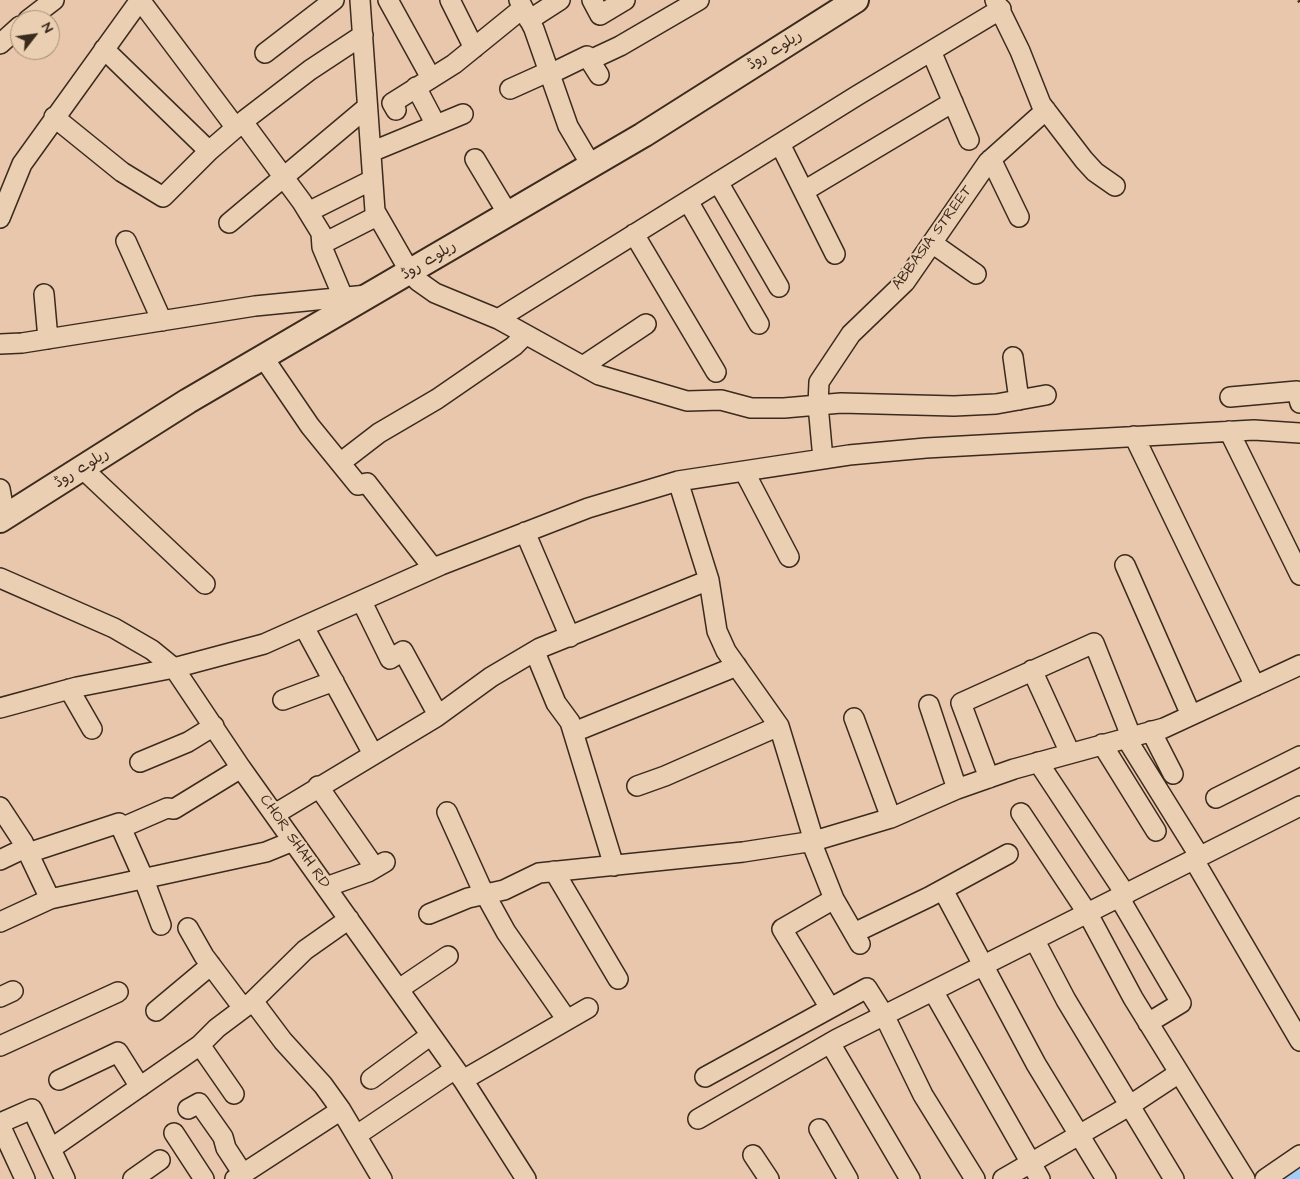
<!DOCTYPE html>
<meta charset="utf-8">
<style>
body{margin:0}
#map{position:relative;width:1300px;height:1179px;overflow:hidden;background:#e8c7ac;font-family:"Architects Daughter",sans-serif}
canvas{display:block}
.north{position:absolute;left:10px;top:10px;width:50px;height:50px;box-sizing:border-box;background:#ebcfb2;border:1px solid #a58d77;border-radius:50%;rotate:60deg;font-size:14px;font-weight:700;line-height:20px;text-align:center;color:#3b2a1e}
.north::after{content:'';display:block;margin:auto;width:18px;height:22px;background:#3b2a1e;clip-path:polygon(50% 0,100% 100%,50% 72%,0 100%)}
</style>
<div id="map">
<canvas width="1300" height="1179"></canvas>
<div class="north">N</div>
</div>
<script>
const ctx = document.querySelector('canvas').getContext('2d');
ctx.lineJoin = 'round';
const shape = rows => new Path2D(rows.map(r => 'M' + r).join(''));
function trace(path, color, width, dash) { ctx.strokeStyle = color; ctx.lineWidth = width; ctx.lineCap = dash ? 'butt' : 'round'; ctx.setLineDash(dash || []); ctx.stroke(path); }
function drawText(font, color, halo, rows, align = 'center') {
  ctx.font = font + ' "Architects Daughter","Playpen Sans Arabic",sans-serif'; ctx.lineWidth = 4; ctx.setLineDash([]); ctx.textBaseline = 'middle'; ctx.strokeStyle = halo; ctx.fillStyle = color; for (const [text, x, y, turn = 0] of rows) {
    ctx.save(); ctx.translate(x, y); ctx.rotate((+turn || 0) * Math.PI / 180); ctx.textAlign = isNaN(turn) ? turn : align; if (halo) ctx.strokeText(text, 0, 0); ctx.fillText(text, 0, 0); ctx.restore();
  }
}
const canal = shape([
 [1288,1179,1300,1170]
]);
const minor = shape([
 [360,0,375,211,410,272,418,281,435,293,498,319,599,375,687,401,721,400,751,408,784,408,841,403,954,406,996,404,1046,395],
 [388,0,431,78],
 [450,0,474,48],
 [519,0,534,29,568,126,591,165],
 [592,0,600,15,625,0],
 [995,0,1020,51,1041,104,1084,160,1095,172,1115,186],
 [28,20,54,0],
 [529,20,560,0],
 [0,44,20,26],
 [104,49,209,151],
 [931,51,969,140],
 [265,53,334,0],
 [590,60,620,46,699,0],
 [550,74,587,56,599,75],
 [416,87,436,125],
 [510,89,550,71],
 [396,110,392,103,454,64,523,8],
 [54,117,122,172,163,197,209,151,246,119,310,70,363,35],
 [243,122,302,202,321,233,322,247,343,297],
 [780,144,835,254],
 [371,152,463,114],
 [475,159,508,214],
 [991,159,1019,217],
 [718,182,779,287],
 [804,191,953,102],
 [688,201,759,324],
 [308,212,372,180],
 [0,218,22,164,140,0,236,128],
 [229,223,366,108],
 [634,234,716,372],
 [126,241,162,321],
 [932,243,976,274],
 [322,244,377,216],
 [44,294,48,339],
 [498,319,858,95,1001,9],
 [0,344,22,343,255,306,367,295],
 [263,357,310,426,358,485,367,483,433,568],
 [1013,357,1019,400],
 [583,366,646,324],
 [1230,397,1297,391,1300,403],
 [1229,431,1300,575],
 [1134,436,1255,686],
 [823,459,818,405,819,382,851,334,905,282,988,162,1046,110],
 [340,463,379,433,437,399,514,346,525,335],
 [83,469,205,584],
 [744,471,789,557],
 [678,481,709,580,717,631,726,651,779,726,814,841],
 [0,489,5,517],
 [525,532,570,637],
 [1125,565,1191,715],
 [0,578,114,628,152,650,174,668,241,768,463,1080,526,1179],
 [362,602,390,659,403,651,438,715],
 [304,627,373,754],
 [535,652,556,703,570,722,614,866],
 [1032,670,1070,753],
 [69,689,92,729],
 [283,700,334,681],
 [929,705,957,789],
 [0,708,77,687,174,668,264,644,441,565,588,508,678,481,849,455,926,448,1254,430,1300,433],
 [854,718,891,818],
 [1151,731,1173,774],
 [574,732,737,666],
 [1126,738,1200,857],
 [1102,744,1156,831],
 [140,762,188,742,214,726],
 [1038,762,1126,895],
 [989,778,961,703,1094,643,1131,736],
 [318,786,375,868],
 [637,786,665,776,779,726],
 [1216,798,1300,756],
 [0,807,23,842,50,899],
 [447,812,480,885,506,932,567,1020],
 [1021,813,1088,914,1133,998,1245,1179],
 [275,814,436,717,491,677,540,648,709,580],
 [121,828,167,808,174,809,241,768],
 [811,841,834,899,860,944],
 [28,853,119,823,143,877,161,925],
 [0,860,25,848],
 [1194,860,1300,1041],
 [554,871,618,979],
 [326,887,368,872,385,862],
 [943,890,1036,1064,1106,1179],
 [1120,899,1181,1003,1148,1023],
 [429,914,468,898,504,890,539,873,743,852,814,841,891,818,957,789,1014,769,1164,728,1300,665],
 [0,922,50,899,266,852,293,841],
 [188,928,204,956,243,1008],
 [854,933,929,897,1008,854],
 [1035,941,1066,1000,1174,1179],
 [399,989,448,956],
 [933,991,1040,1179],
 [0,997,13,991],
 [253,1001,283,1041,323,1085,341,1110,382,1179],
 [830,1008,782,929,834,899],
 [156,1011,211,965],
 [830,1043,910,1179],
 [200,1045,234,1094],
 [0,1046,118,992],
 [705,1077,867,988,884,1015,923,1095,975,1179],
 [371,1079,431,1035],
 [59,1080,118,1052,140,1087],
 [463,1080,588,1008],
 [188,1109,199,1103,223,1137,226,1148,243,1174],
 [698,1119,837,1039,1300,806],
 [0,1123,32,1109,65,1179],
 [0,1125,25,1179],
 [819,1129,848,1179],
 [174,1133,204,1179],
 [357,1135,455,1069],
 [52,1148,200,1045,217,1028,253,1001,305,950,349,919],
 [753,1155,769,1179],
 [133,1179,160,1160],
 [235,1179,341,1110],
 [1003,1179,1129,1106,1179,1073],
 [1265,1179,1300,1155]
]);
const major = shape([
 [0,520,188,401,643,135,856,0]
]);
const rail = shape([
 [1299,0,1300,2]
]);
const streetNames = [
 ["ریلوے روڈ",775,51,-32],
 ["ABBASIA STREET",933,238,-54],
 ["ریلوے روڈ",429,261,-31],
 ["ریلوے روڈ",82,469,-32],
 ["CHOR SHAH RD",294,842,55]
];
trace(canal, '#a1cefb', 14);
trace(minor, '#3b2a1e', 22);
trace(major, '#3b2a1e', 28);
trace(minor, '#ebcfb2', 19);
trace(major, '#ebcfb2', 24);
trace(rail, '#3b2a1e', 4, [8, 4]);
drawText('15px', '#3b2a1e', '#ebcfb2', streetNames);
</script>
